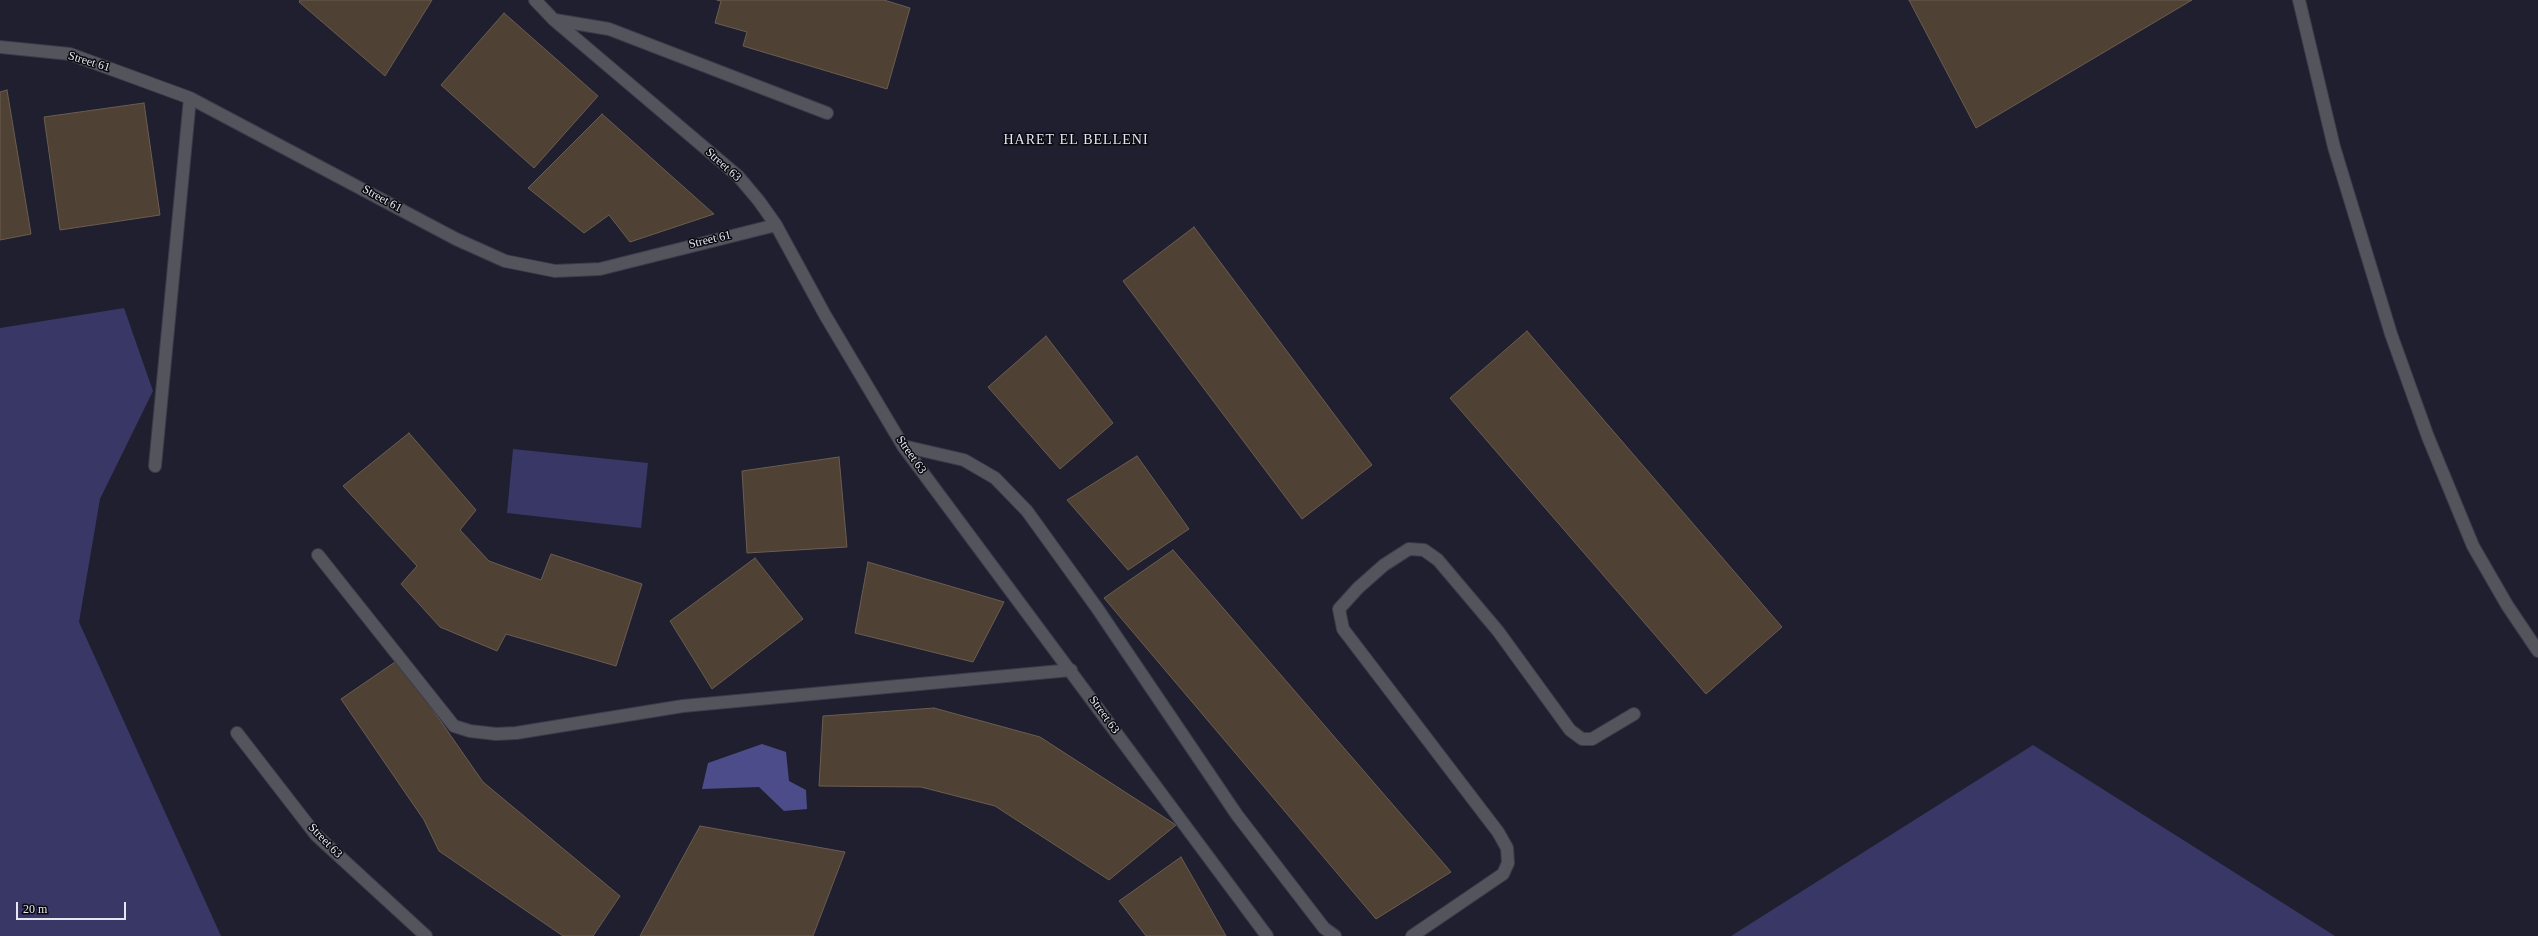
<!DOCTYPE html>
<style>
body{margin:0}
#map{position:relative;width:2538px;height:936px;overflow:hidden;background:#1f1f2f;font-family:Georgia,serif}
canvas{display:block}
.scale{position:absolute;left:16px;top:902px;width:110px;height:18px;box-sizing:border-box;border:2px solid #e5e6f1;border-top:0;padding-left:5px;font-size:12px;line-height:14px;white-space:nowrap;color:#e5e6f1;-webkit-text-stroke:3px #0a0a11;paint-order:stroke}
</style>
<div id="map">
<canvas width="2538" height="936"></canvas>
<div class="scale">20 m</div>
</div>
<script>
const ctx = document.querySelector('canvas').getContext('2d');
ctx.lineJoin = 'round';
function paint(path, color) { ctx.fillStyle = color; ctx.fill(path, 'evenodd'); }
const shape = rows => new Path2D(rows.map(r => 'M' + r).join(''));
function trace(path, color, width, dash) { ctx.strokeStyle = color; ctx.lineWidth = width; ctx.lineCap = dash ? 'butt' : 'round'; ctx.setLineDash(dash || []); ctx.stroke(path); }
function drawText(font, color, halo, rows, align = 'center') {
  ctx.font = font + ' Georgia,serif'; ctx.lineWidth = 3; ctx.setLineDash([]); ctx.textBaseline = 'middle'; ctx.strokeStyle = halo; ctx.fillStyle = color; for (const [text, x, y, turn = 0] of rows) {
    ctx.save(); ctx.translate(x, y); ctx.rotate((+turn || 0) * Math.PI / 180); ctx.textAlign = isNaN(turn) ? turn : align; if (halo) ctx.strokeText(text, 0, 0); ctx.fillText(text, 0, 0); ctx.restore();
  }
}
const green = shape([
 [124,308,153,391,100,499,79,622,221,936,0,936,0,328],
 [513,449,648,463,641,528,507,513],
 [2033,745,2335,936,1731,936]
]);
const water = shape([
 [762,744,786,752,789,781,806,790,807,809,784,811,759,787,702,789,708,763]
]);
const building = shape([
 [300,0,432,0,385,76,299,2,300,0],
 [717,0,884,0,910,8,887,89,743,46,747,32,715,23,721,1,717,0],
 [1909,0,2192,0,1976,128,1909,0],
 [504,13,598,96,534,168,441,85,504,13],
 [7,90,31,234,0,240,0,92,7,90],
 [144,103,160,215,60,230,44,117,144,103],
 [602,114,714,214,630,242,609,215,584,233,528,188,602,114],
 [1194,227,1372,465,1302,519,1123,281,1194,227],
 [1527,331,1782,627,1706,694,1450,398,1527,331],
 [1046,336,1113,423,1060,469,988,387,1046,336],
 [409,433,476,510,460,530,489,561,541,580,551,554,642,584,616,666,506,634,497,651,440,627,401,584,417,566,343,486,409,433],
 [1137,456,1189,529,1128,570,1067,500,1137,456],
 [839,457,847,547,747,553,742,471,839,457],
 [1173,550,1451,872,1376,919,1104,598,1173,550],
 [755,558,803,619,712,689,670,621,755,558],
 [868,562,1004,602,973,662,855,633,868,562],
 [398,660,483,782,620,896,593,936,563,936,439,851,424,820,341,699,398,660],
 [934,708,1040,737,1176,825,1109,880,995,806,921,787,819,786,823,716,934,708],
 [700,826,845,852,813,936,640,936,700,826],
 [1181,857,1226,936,1146,936,1119,901,1181,857]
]);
const minor = shape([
 [535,0,554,20,738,176,759,201,776,225,825,315,903,446,1267,936],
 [2299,0,2334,147,2391,334,2428,437,2473,546,2507,605,2538,651],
 [555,20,609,29,827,113],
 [0,47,70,54,190,98,456,239,505,261,555,271,600,269,776,225],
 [903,446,964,460,995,478,1027,511,1097,608,1237,815,1324,928,1335,936],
 [155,466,190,98],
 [318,555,454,726,470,731,496,734,516,733,683,706,1071,670],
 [237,733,316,835,426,936],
 [1412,936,1503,874,1508,863,1507,848,1498,832,1343,629,1339,609,1358,588,1384,565,1409,549,1424,550,1438,560,1498,631,1570,730,1582,739,1592,739,1634,714]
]);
const streetNames = [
 ["Street 61",89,62,17],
 ["Street 63",723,165,42],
 ["Street 61",382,199,29],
 ["Street 61",710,240,-13],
 ["Street 63",911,455,55],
 ["Street 63",1104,715,54],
 ["Street 63",325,841,46]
];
const quarterNames = [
 ["HARET EL BELLENI",1076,140]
];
paint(green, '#383766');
paint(water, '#4d4c8b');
paint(building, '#4f4235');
trace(building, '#6b5d4f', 1);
trace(minor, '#3b3b4a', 14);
trace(minor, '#53545c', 12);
drawText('12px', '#e5e6f1', '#0a0a11', streetNames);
ctx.letterSpacing = '1px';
drawText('14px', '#e5e6f1', '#0a0a11', quarterNames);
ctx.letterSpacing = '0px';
</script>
